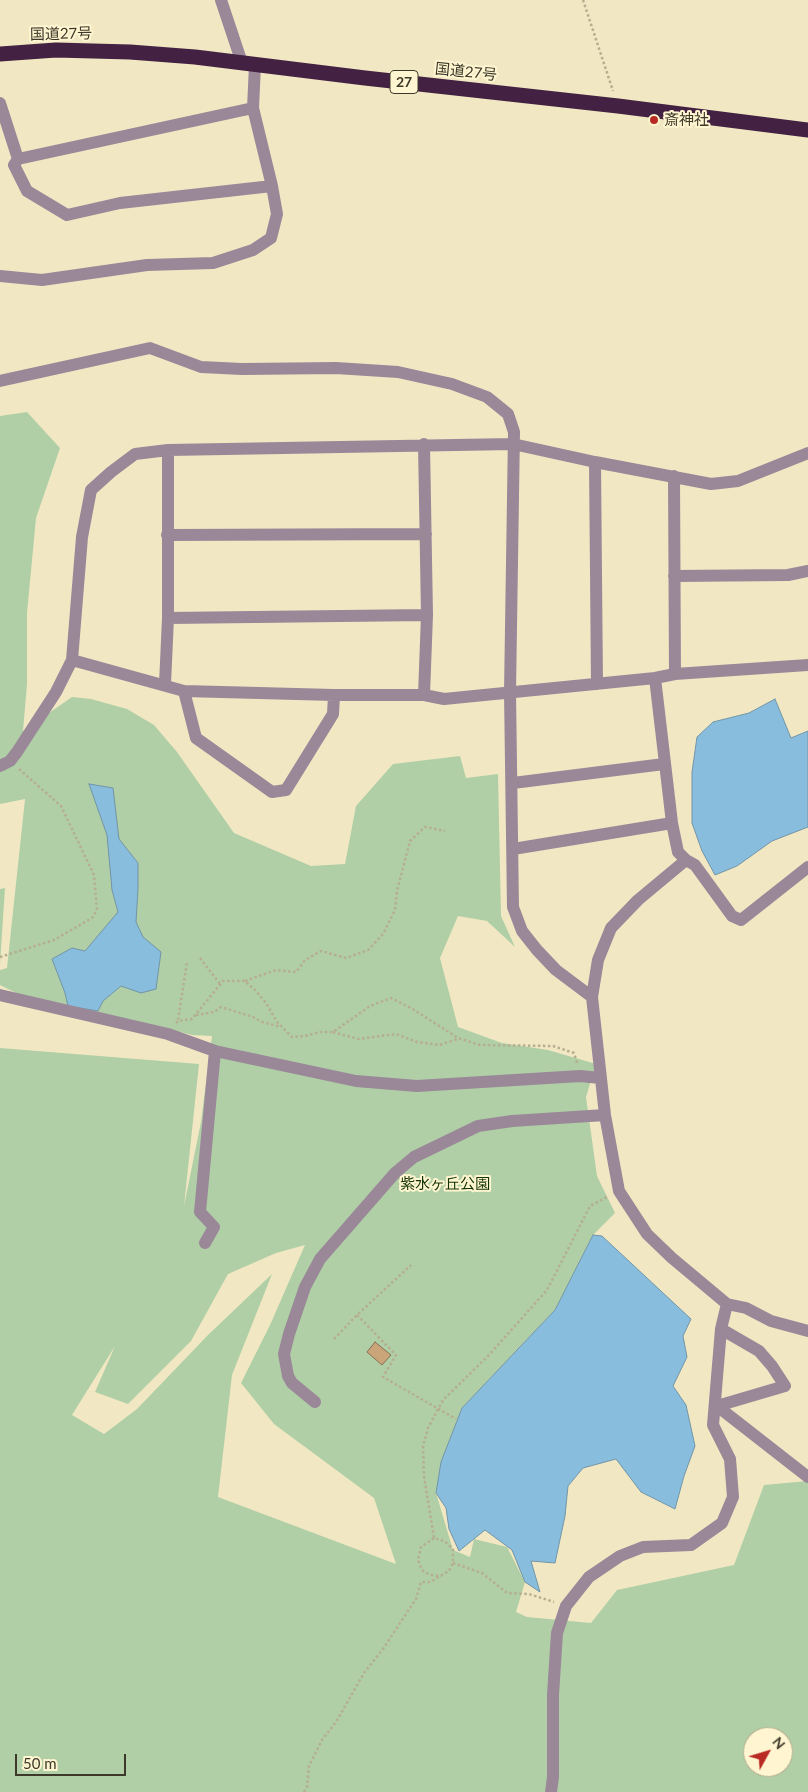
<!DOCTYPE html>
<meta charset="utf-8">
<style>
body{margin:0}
#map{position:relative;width:808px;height:1792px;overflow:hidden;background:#f1e8c3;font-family:Lato,sans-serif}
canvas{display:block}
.north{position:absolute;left:743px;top:1727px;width:50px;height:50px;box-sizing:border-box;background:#fff5d0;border:1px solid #b1aa8e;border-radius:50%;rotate:51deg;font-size:14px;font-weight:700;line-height:20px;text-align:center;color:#3d392a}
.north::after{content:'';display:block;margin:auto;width:18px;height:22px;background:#b92a24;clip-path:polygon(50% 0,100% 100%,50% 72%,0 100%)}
.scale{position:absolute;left:15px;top:1754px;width:111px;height:22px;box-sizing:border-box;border:2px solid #3d392a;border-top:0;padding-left:6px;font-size:15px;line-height:18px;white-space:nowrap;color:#3d392a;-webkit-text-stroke:4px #fff5d0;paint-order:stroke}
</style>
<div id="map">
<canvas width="808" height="1792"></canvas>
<div class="north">N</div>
<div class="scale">50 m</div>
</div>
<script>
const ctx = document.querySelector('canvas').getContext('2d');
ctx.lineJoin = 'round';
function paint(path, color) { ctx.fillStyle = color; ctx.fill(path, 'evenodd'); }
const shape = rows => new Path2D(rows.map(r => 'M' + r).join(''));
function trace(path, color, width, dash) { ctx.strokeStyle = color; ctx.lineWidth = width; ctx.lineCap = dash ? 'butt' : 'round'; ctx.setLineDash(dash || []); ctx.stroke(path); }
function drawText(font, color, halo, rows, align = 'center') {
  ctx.font = font + ' Lato,"Noto Sans JP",sans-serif'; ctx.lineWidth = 4; ctx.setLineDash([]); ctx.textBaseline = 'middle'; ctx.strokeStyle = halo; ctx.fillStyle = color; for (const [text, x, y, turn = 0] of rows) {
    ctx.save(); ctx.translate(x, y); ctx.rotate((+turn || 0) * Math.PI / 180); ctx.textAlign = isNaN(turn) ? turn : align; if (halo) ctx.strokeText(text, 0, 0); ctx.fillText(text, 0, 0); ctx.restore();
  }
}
const green = shape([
 [27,412,60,448,36,518,27,613,27,684,23,731,72,697,91,699,127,709,154,725,177,752,234,833,311,866,345,864,356,806,393,764,460,756,466,778,498,774,501,916,515,947,487,921,458,916,440,958,458,1027,502,1043,548,1050,596,1064,586,1097,597,1176,615,1213,593,1235,555,1310,462,1408,436,1493,453,1550,470,1557,474,1539,507,1547,525,1582,516,1612,527,1617,591,1623,617,1590,734,1565,764,1485,808,1481,808,1792,0,1792,0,1048,199,1064,184,1206,201,1122,212,1036,192,1035,169,1029,52,1011,0,985,0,970,7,968,25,799,0,804,0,416],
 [305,1245,270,1325,241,1383,274,1424,374,1498,396,1564,218,1497,232,1375,272,1274,208,1335,137,1409,104,1434,72,1415,115,1346,95,1392,128,1404,191,1341,228,1274,276,1253],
 [753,1737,783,1737,783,1767,753,1767],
 [5,888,0,964,0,889]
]);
const water = shape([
 [775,699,791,738,808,731,808,827,772,841,737,866,715,875,702,851,692,823,692,772,697,737,713,722,749,713,775,699],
 [89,784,113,788,119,839,138,863,138,889,136,922,143,937,161,952,156,989,141,993,121,986,103,1001,98,1011,68,1006,65,993,52,959,72,948,85,951,118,912,112,890,107,835,89,784],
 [593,1235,602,1236,691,1319,683,1336,687,1357,673,1386,686,1405,695,1446,684,1476,675,1509,641,1492,616,1459,583,1468,568,1486,565,1516,555,1563,531,1561,540,1592,525,1582,512,1550,485,1530,459,1551,449,1529,446,1508,436,1493,441,1462,462,1408,555,1310,593,1235]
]);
const building = shape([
 [375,1342,391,1355,382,1365,367,1352,375,1342]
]);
const path = shape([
 [583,0,613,91],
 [0,957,54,940,92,918,97,910,94,875,61,806,19,769],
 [200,958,220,984],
 [245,981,276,970,296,972,305,960,321,951,346,958,368,950,383,934,395,910,397,891,410,841,425,827,445,831],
 [196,1015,214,1012,221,1007,253,1017,262,1022,281,1027],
 [178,1020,187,962],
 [176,1023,178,1021,192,1019,223,981,245,981,255,990,266,1003,277,1022,292,1037,305,1036,320,1032,333,1032,370,1006,391,998,411,1008,458,1038,480,1045,553,1046,574,1053,577,1063],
 [333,1032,358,1039,396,1034,417,1042,439,1045,458,1039],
 [357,1315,396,1355,383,1377,456,1419],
 [334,1339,357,1315,411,1265],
 [434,1538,421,1547,418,1560,422,1570,430,1575,441,1576],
 [453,1563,482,1573,507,1593,529,1594,554,1602],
 [304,1792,307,1787,309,1766,322,1740,336,1722,364,1673,383,1649,416,1599,421,1582,430,1582,442,1575,449,1571,453,1563,453,1550,449,1545,444,1541,434,1538,424,1476,423,1446,428,1428,443,1400,489,1355,547,1290,590,1206,607,1197]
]);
const minor = shape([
 [221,0,242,63],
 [0,103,18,159,14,165,27,191,67,215,120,203,272,186],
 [18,159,253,108],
 [0,276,42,280,147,265,213,263,253,250,271,238,277,214,272,186,253,108,255,65],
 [0,381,150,348,201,367,242,369,336,368,398,372,452,384,487,397,508,414,514,432,510,692,513,907,522,931,537,950,556,970,592,997],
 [595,462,597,684],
 [674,476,675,674],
 [167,535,426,534],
 [674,576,788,575,808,571],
 [168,618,427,615],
 [72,660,184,691,334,695,424,695,444,699,655,678,675,674,808,665],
 [655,678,672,823,678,852,686,860,695,865,732,916,741,920,808,867],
 [165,684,168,618,168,450],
 [184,691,196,738,272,792,286,790,333,714,334,695],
 [424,695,427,615,424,444],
 [0,766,10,761,17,752,56,692,72,660,82,537,91,490,111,472,135,454,168,450,513,444,595,462,711,484,738,481,808,453],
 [513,783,664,764],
 [513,849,672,823],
 [686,860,638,900,611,928,598,960,592,997,605,1115,619,1191,647,1234,672,1258,727,1304,746,1308,771,1321,808,1331],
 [0,995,168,1034,215,1051,356,1081,417,1086,580,1076,600,1078],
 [205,1243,214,1227,200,1212,215,1051],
 [727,1304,721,1329,759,1351,772,1366,785,1386,717,1406,808,1477],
 [315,1402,292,1383,288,1376,284,1354,289,1334,305,1287,320,1259,395,1173,414,1157,478,1126,512,1121,605,1115],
 [551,1792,553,1777,553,1695,557,1633,566,1606,589,1577,620,1556,643,1547,691,1545,722,1523,733,1497,730,1459,713,1425,721,1329]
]);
const highway = shape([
 [0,54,56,50,130,52,195,57,365,78,618,106,808,130]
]);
const markers = [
 [654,120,5,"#b92a24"]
];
const shields = [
 [404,82,28]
];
const shieldNames = [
 ["27",404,82]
];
const streetNames = [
 ["国道27号",61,34,-1],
 ["国道27号",466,72,6]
];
const poiNames = [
 ["斎神社",664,120]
];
const parkNames = [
 ["紫水ヶ丘公園",445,1184]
];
paint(green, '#b0cfa6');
paint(water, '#88bddd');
trace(water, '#7295a7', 1);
paint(building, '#caa57a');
trace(building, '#887055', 1);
trace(path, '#b5ae90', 2.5, [2.5, 2.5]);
trace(minor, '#9a8899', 12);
trace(highway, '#422142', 15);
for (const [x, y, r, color] of markers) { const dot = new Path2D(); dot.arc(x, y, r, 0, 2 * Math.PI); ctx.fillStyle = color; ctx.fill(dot); trace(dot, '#fff5d0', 2); }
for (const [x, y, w] of shields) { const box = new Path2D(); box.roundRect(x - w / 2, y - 11.5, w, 23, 4); ctx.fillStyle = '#fff5d0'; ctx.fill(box); trace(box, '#3d392a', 1); }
drawText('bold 14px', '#3d392a', null, shieldNames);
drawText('15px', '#3d392a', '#fff5d0', streetNames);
drawText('15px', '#3d392a', '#fff5d0', poiNames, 'left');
drawText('15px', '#123203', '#fff5d0', parkNames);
</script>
